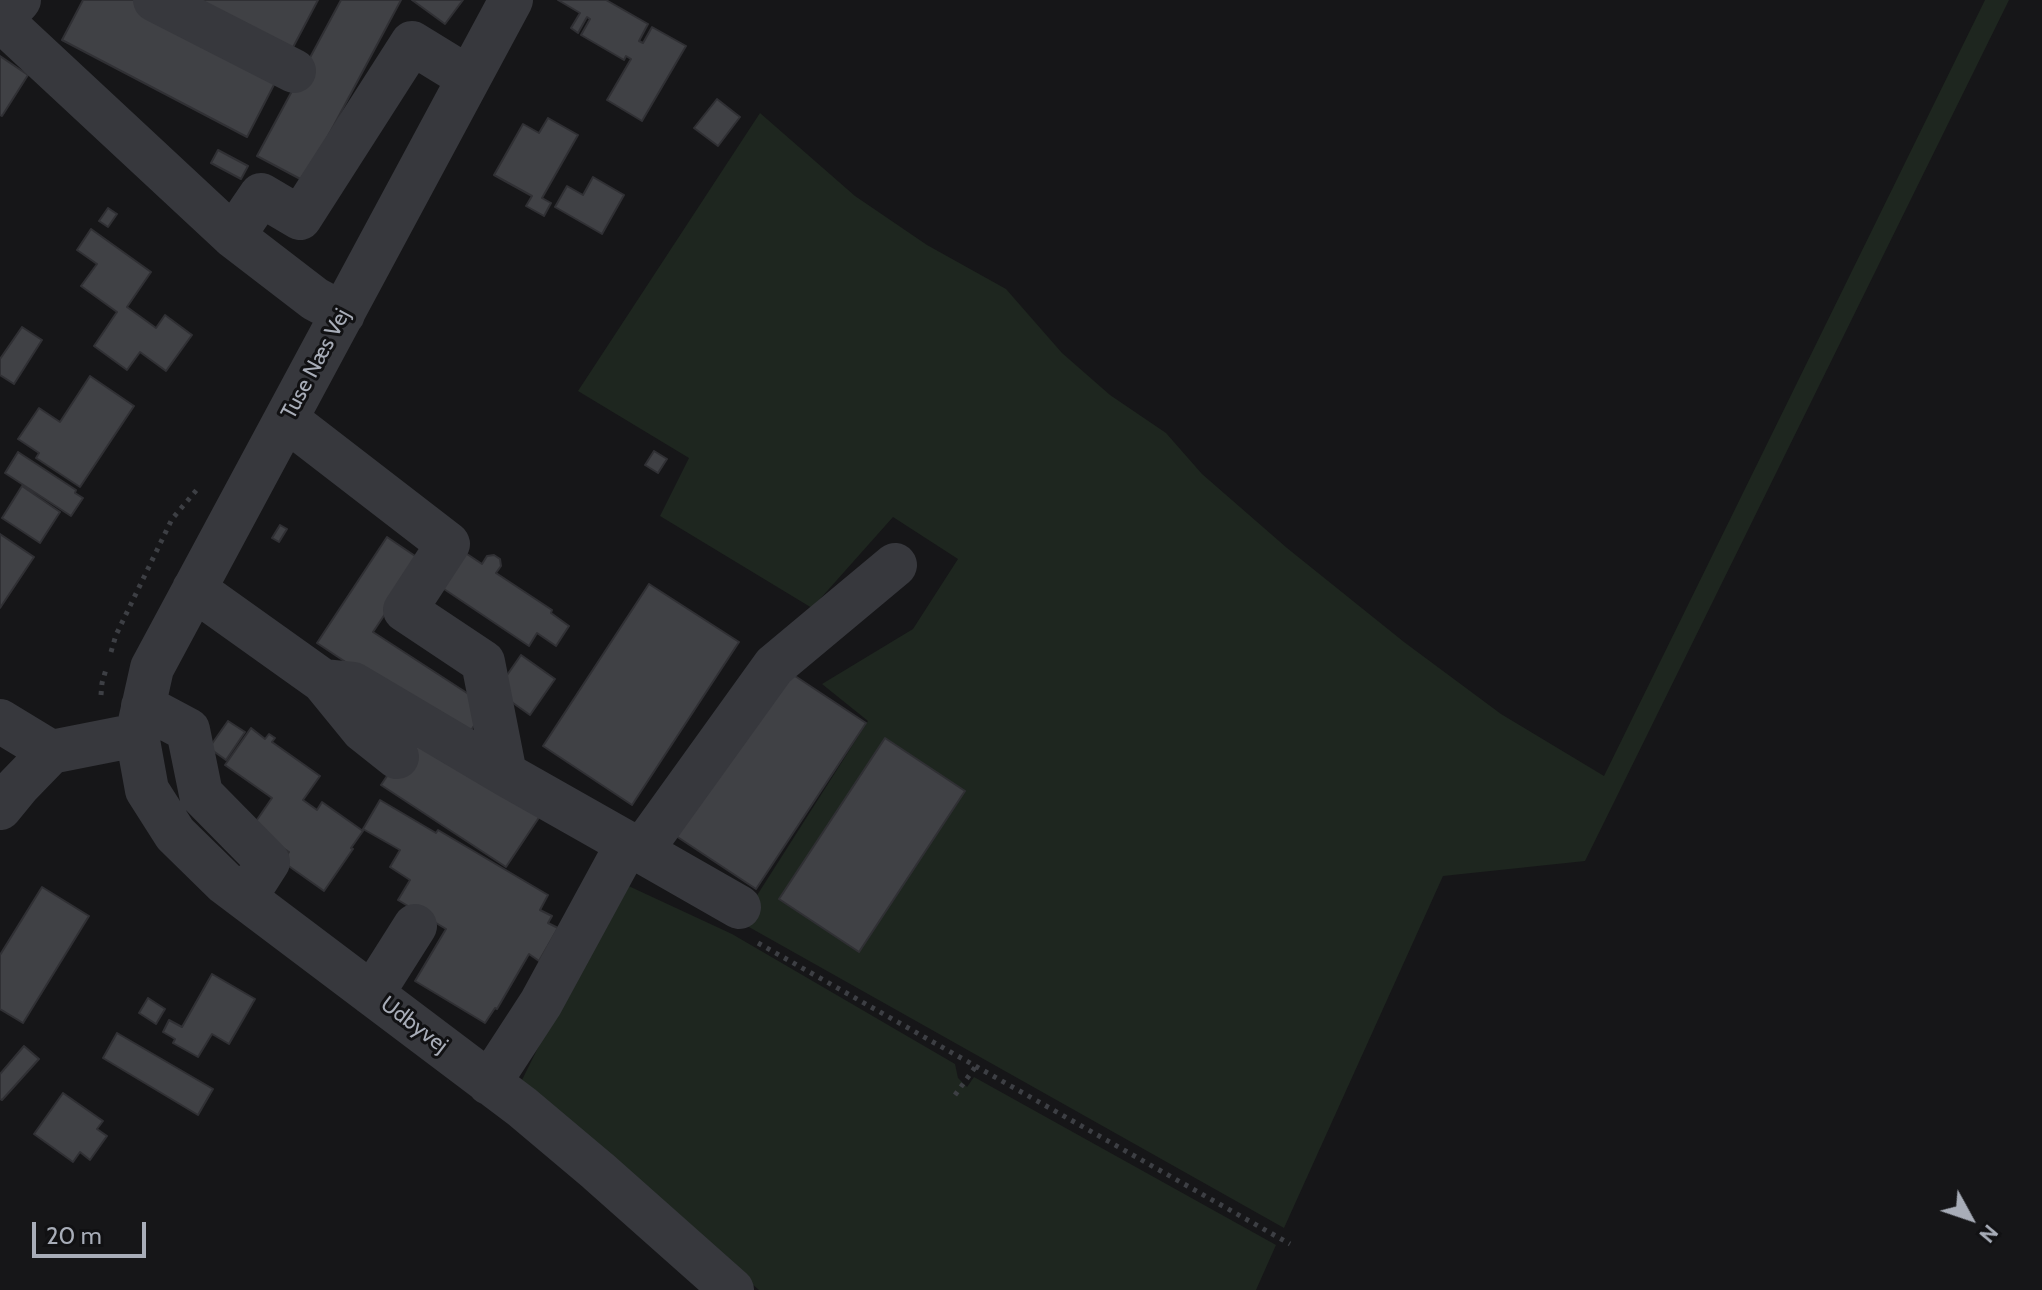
<!DOCTYPE html>
<meta charset="utf-8">
<style>
body{margin:0}
#map{position:relative;width:2042px;height:1290px;overflow:hidden;background:#161618;font-family:Cabin,sans-serif}
canvas{display:block}
.north{position:absolute;left:1930px;top:1178px;width:80px;height:80px;-webkit-text-stroke:6px #111113;paint-order:stroke;rotate:130deg;font-size:22px;font-weight:700;line-height:32px;text-align:center;color:#a8adb8}
.north::after{content:'';display:block;margin:auto;width:28px;height:36px;background:#a8adb8;clip-path:polygon(50% 0,100% 100%,50% 72%,0 100%)}
.scale{position:absolute;left:32px;top:1222px;width:114px;height:36px;box-sizing:border-box;border:4px solid #a8adb8;border-top:0;padding-left:10px;font-size:24px;line-height:28px;white-space:nowrap;color:#a8adb8;-webkit-text-stroke:6px #111113;paint-order:stroke}
</style>
<div id="map">
<canvas width="2042" height="1290"></canvas>
<div class="north">N</div>
<div class="scale">20 m</div>
</div>
<script>
const ctx = document.querySelector('canvas').getContext('2d');
ctx.lineJoin = 'round';
function paint(path, color) { ctx.fillStyle = color; ctx.fill(path, 'evenodd'); }
const shape = rows => new Path2D(rows.map(r => 'M' + r).join(''));
function trace(path, color, width, dash) { ctx.strokeStyle = color; ctx.lineWidth = width; ctx.lineCap = dash ? 'butt' : 'round'; ctx.setLineDash(dash || []); ctx.stroke(path); }
function drawText(font, color, halo, rows, align = 'center') {
  ctx.font = font + ' Cabin,sans-serif'; ctx.lineWidth = 6; ctx.setLineDash([]); ctx.textBaseline = 'middle'; ctx.strokeStyle = halo; ctx.fillStyle = color; for (const [text, x, y, turn = 0] of rows) {
    ctx.save(); ctx.translate(x, y); ctx.rotate((+turn || 0) * Math.PI / 180); ctx.textAlign = isNaN(turn) ? turn : align; if (halo) ctx.strokeText(text, 0, 0); ctx.fillText(text, 0, 0); ctx.restore();
  }
}
const green = shape([
 [1985,0,2009,0,1585,861,1443,876,1284,1228,740,922,868,721,822,684,913,629,958,559,893,517,812,608,660,516,689,458,578,391,760,113,855,196,927,245,1006,289,1062,353,1110,395,1166,433,1202,474,1287,548,1404,642,1501,714,1604,776],
 [620,882,732,934,955,1064,958,1078,967,1087,974,1077,1276,1245,1256,1290,759,1290,521,1082]
]);
const building = shape([
 [83,0,136,0,279,75,247,137,62,40,83,0],
 [190,0,318,0,290,53,190,0],
 [341,0,401,0,304,181,257,156,341,0],
 [412,0,463,0,445,24,412,0],
 [558,0,606,0,648,24,639,41,643,43,652,27,686,46,642,121,607,100,631,59,626,56,624,60,581,35,590,19,587,17,578,33,571,28,580,13,558,0],
 [0,56,28,75,2,116,0,115,0,56],
 [717,99,740,117,718,146,694,128,717,99],
 [548,118,578,135,542,198,551,203,544,216,526,206,532,196,494,175,523,124,539,133,548,118],
 [218,150,248,166,241,179,211,163,218,150],
 [593,177,624,195,602,234,555,207,567,186,583,195,593,177],
 [108,208,117,214,108,227,99,221,108,208],
 [91,229,151,272,127,307,156,328,165,315,192,335,166,371,140,352,127,370,94,346,117,312,81,286,97,264,77,250,91,229],
 [22,327,42,340,14,384,0,375,0,359,22,327],
 [90,376,134,406,80,487,36,458,39,453,18,439,39,408,60,422,90,376],
 [654,451,667,459,658,473,645,465,654,451],
 [18,452,76,490,75,493,83,498,71,516,5,473,18,452],
 [22,486,60,512,40,543,2,518,22,486],
 [280,525,287,529,279,542,272,538,280,525],
 [0,534,34,557,0,608,0,534],
 [387,537,421,560,373,632,487,706,464,741,317,643,387,537],
 [458,548,482,564,487,556,494,555,500,559,501,566,496,573,552,610,551,613,569,626,556,646,537,633,529,646,435,583,458,548],
 [649,584,739,642,632,805,543,746,649,584],
 [521,655,555,679,530,715,496,691,521,655],
 [786,670,866,723,756,889,676,836,786,670],
 [228,721,245,732,226,760,209,748,228,721],
 [251,728,265,739,269,734,275,738,272,742,320,776,303,800,317,810,322,802,363,831,351,848,353,849,324,891,283,862,289,852,252,827,272,798,225,765,251,728],
 [415,734,540,816,506,867,381,785,415,734],
 [885,738,965,791,859,952,779,899,885,738],
 [380,800,436,833,438,830,548,895,540,910,552,916,548,923,558,928,539,961,529,954,497,1009,495,1008,485,1023,415,981,446,929,398,900,410,880,390,867,400,850,363,829,380,800],
 [42,887,89,916,23,1023,0,1009,0,955,42,887],
 [212,974,255,999,229,1044,212,1034,198,1057,173,1043,175,1039,163,1032,169,1020,182,1027,212,974],
 [148,998,165,1009,156,1024,139,1013,148,998],
 [117,1033,213,1089,198,1115,103,1058,117,1033],
 [24,1046,39,1059,2,1100,0,1099,0,1074,24,1046],
 [63,1093,103,1121,97,1129,107,1136,90,1160,80,1152,73,1162,34,1134,63,1093]
]);
const path = shape([
 [111,652,116,635,172,519,200,486],
 [101,695,102,683,107,666],
 [758,943,1290,1244],
 [955,1095,976,1066]
]);
const minor = shape([
 [19,0,1,20,233,236],
 [155,0,294,71],
 [511,0,152,668,137,735,147,790,175,834,225,883,522,1107,598,1171,732,1290],
 [343,314,315,299,233,236,261,195,300,218,412,43,469,78],
 [194,589,323,681,353,684,505,774,483,662,405,610,448,544,286,419],
 [323,681,363,730,397,757],
 [143,706,188,730,201,794,268,862,245,898],
 [0,721,51,752],
 [505,774,641,851,774,666,895,565],
 [0,808,18,786,51,752,137,735],
 [641,851,739,907],
 [372,994,415,926],
 [489,1083,541,1003,628,843]
]);
const streetNames = [
 ["Tuse Næs Vej",316,364,-62],
 ["Udbyvej",414,1025,37]
];
paint(green, '#1e261f');
paint(building, '#404145');
trace(building, '#303034', 2);
trace(path, '#3d3f44', 5, [4, 6]);
trace(minor, '#37383d', 44);
drawText('22px', '#a8adb8', '#111113', streetNames);
</script>
